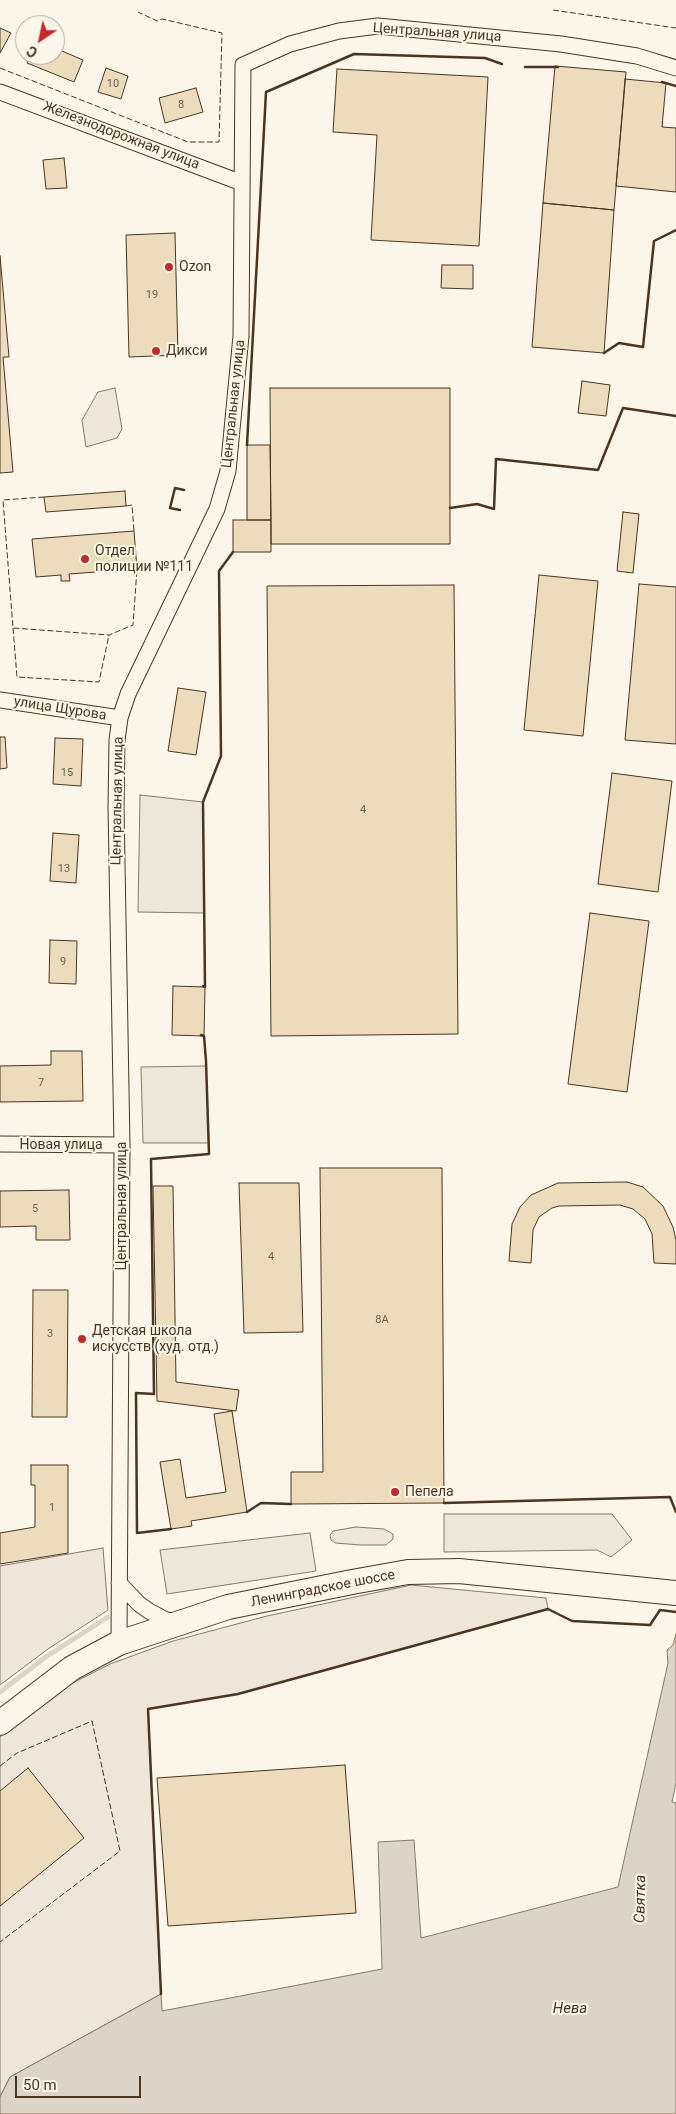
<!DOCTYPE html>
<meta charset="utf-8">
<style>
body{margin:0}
#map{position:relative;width:676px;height:2114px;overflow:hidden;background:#fbf6e9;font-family:Roboto,sans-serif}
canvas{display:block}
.north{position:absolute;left:15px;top:15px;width:50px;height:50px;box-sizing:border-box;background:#fbf6e9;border:1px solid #b4a999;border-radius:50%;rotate:214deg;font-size:14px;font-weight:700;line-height:20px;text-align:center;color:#4a3520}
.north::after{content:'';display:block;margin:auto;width:18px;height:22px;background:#c62828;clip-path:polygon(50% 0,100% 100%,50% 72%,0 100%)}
.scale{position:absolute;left:15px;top:2076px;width:126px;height:22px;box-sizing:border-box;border:2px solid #4a3520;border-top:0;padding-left:6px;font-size:15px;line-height:18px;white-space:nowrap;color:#4a3520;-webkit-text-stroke:4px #fbf6e9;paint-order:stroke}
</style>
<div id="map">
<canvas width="676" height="2114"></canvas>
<div class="north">С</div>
<div class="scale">50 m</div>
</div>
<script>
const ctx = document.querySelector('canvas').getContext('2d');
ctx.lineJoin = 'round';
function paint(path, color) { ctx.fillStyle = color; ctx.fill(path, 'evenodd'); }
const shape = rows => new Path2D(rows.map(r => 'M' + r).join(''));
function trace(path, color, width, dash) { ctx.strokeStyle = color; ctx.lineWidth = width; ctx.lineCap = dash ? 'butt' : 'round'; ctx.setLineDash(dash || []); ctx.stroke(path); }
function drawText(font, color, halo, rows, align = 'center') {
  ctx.font = font + ' Roboto,sans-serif'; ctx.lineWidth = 4; ctx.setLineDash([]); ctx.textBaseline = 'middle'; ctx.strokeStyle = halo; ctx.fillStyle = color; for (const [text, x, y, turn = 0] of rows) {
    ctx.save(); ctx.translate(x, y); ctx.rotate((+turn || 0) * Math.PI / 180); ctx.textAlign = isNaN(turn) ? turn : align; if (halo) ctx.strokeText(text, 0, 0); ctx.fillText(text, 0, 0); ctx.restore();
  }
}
const green = shape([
 [115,388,122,429,117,438,86,447,82,420,98,392,115,388],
 [356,1527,384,1529,393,1534,393,1539,386,1545,361,1545,335,1543,331,1540,330,1535,333,1531,356,1527],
 [103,1548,108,1610,48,1649,0,1685,0,1566,103,1548],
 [411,1585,546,1598,548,1609,238,1694,148,1709,161,1994,10,2077,0,2097,0,1737,69,1685,110,1664,173,1641,267,1616,411,1585]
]);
const parking = shape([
 [140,795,203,802,204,913,138,912,140,795],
 [206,1066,209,1143,143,1143,141,1067,206,1066],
 [444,1514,612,1514,632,1540,611,1557,597,1550,444,1552,444,1514],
 [310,1533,316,1571,167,1594,160,1550,310,1533]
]);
const water = shape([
 [676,1634,676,1783,672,1802,676,1803,676,2114,0,2114,0,2097,10,2077,161,1994,162,2011,382,1969,378,1842,414,1840,421,1938,618,1887,668,1663,667,1650,673,1645,676,1634]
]);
const stream = shape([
 [0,1692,47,1656,108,1617]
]);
const building = shape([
 [0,28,11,33,0,53,0,28],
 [55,48,83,60,74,82,27,63,30,55,55,55,55,48],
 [555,66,626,72,614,210,543,203,555,66],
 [106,68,128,76,121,99,98,92,106,68],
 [337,69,488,77,479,246,371,240,377,135,333,132,337,69],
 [625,79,666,83,662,127,676,128,676,192,616,186,625,79],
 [196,88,203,112,165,123,159,98,196,88],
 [64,158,67,188,46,189,43,160,64,158],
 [543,203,614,210,604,353,532,347,543,203],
 [175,233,178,355,129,357,126,235,175,233],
 [0,256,9,357,3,357,13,472,0,473,0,256],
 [442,265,473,265,473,289,441,288,442,265],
 [582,381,610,385,606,416,578,413,582,381],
 [270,388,450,388,450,544,271,544,270,388],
 [247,445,270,445,271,520,247,520,247,445],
 [125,491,126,506,46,512,44,497,125,491],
 [623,512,639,514,633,573,617,571,623,512],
 [233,520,271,520,271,552,233,552,233,520],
 [134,531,137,569,69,574,70,581,61,581,61,575,36,577,32,539,134,531],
 [539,575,598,581,583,736,524,730,539,575],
 [639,584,676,587,676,744,625,740,639,584],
 [454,585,458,1034,271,1036,267,586,454,585],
 [178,688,206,692,196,755,168,751,178,688],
 [0,737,5,737,7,768,0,769,0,737],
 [55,738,83,739,81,786,53,784,55,738],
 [612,773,672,781,658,892,598,884,612,773],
 [53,833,79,835,76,883,50,881,53,833],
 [590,913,649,921,627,1092,568,1084,590,913],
 [50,940,77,941,76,984,49,983,50,940],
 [173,986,205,987,204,1036,172,1035,173,986],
 [51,1051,82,1051,83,1101,0,1102,0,1066,51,1065,51,1051],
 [320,1168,442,1168,444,1503,291,1504,291,1472,323,1472,320,1168],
 [627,1182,643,1187,663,1206,673,1227,676,1240,676,1264,654,1263,652,1234,645,1219,633,1209,620,1205,559,1206,552,1208,539,1217,533,1230,531,1263,509,1261,512,1224,520,1207,531,1195,558,1183,627,1182],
 [239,1183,299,1183,303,1332,244,1333,239,1183],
 [153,1186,173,1186,176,1382,239,1390,236,1411,157,1401,153,1186],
 [69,1190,70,1240,36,1240,36,1226,0,1227,0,1191,69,1190],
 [33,1290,68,1290,67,1417,32,1417,33,1290],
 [232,1411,247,1512,191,1521,192,1526,171,1529,160,1462,180,1459,186,1498,226,1492,214,1414,232,1411],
 [31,1465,68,1465,68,1553,0,1564,0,1533,35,1527,35,1485,31,1485,31,1465],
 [345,1765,356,1913,168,1926,157,1778,345,1765],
 [28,1768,84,1838,0,1906,0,1791,28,1768]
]);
const minor = shape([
 [0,92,242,183],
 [0,700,120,718],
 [0,1144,122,1145],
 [119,1583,139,1604,149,1611,166,1620,179,1622],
 [119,1643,122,1145,116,807,117,740,120,718,128,694,217,509,228,471,241,336,243,65,290,44,339,31,378,26,561,44,637,56,676,68]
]);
const primary = shape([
 [0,1723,72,1668,119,1643,228,1607,352,1582,408,1572,459,1571,676,1593]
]);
const fence = shape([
 [553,10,676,28],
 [0,68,188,142,219,142,222,33,162,19,157,21,138,12],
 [44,497,3,500,13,628,109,635,133,625,137,569],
 [126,506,132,505,134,531],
 [13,628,17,677,99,682,109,635],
 [0,1766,17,1753,92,1721,120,1851,0,1942]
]);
const wall = shape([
 [525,67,558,67],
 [662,82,676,86],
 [604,353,619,343,643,347,654,241,676,230],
 [247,445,266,92,354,54,485,58,502,64],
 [450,508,477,504,494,509,496,459,598,470,623,408,676,416],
 [180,510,170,508,175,488,184,490],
 [203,986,205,987,203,802,221,756,219,571,233,552],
 [444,1503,670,1497,676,1512],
 [247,1512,261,1503,291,1504],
 [171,1529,137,1533,136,1393,154,1394,151,1159,209,1154,206,1061,204,1036,201,1035],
 [161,1994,148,1709,238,1694,548,1609,572,1621,650,1625,660,1610,676,1612]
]);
const markers = [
 [169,267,5,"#c62828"],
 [156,351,5,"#c62828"],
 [85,559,5,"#c62828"],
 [82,1339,5,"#c62828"],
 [395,1492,5,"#c62828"]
];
const numberNames = [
 ["10",113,84],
 ["8",181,105],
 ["19",152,295],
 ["15",67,773],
 ["4",363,810],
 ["13",64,869],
 ["9",63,962],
 ["7",41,1083],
 ["5",35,1209],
 ["4",271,1257],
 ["8А",382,1320],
 ["3",50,1334],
 ["1",52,1508]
];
const streetNames = [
 ["Центральная улица",437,33,4],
 ["Железнодорожная улица",121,136,21],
 ["Центральная улица",234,404,-84],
 ["улица Щурова",60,709,9],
 ["Центральная улица",118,801,-89],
 ["Новая улица",61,1145],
 ["Центральная улица",122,1206,-90],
 ["Ленинградское шоссе",323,1589,-11]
];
const poiNames = [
 ["Ozon",179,267],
 ["Дикси",166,351],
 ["Отдел",95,551],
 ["полиции №111",95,567],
 ["Детская школа",92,1331],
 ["искусств (худ. отд.)",92,1347],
 ["Пепела",405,1492]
];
const waterNames = [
 ["Святка",641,1899,-89],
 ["Нева",570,2009]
];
paint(green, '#ede6d9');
trace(green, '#887966', 1);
paint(parking, '#ede7d9');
trace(parking, '#887966', 1);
paint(water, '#dcd4c6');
trace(water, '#887966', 1);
trace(stream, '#dcd4c6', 5);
paint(building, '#ecdcbc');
trace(building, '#4a3520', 1);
trace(minor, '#4a3520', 17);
trace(primary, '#4a3520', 26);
trace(minor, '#fbf6e9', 15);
trace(primary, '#fbf6e9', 24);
trace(fence, '#4a3520', 1, [6, 2.5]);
trace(wall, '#4a3520', 2.5);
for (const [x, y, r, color] of markers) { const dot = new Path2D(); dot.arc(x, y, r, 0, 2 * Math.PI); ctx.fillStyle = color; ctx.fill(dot); trace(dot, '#fbf6e9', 2); }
drawText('11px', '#725f47', null, numberNames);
drawText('14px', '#4a3520', '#fbf6e9', streetNames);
drawText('14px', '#4a3520', '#fbf6e9', poiNames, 'left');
drawText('italic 15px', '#4a3520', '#fbf6e9', waterNames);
</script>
